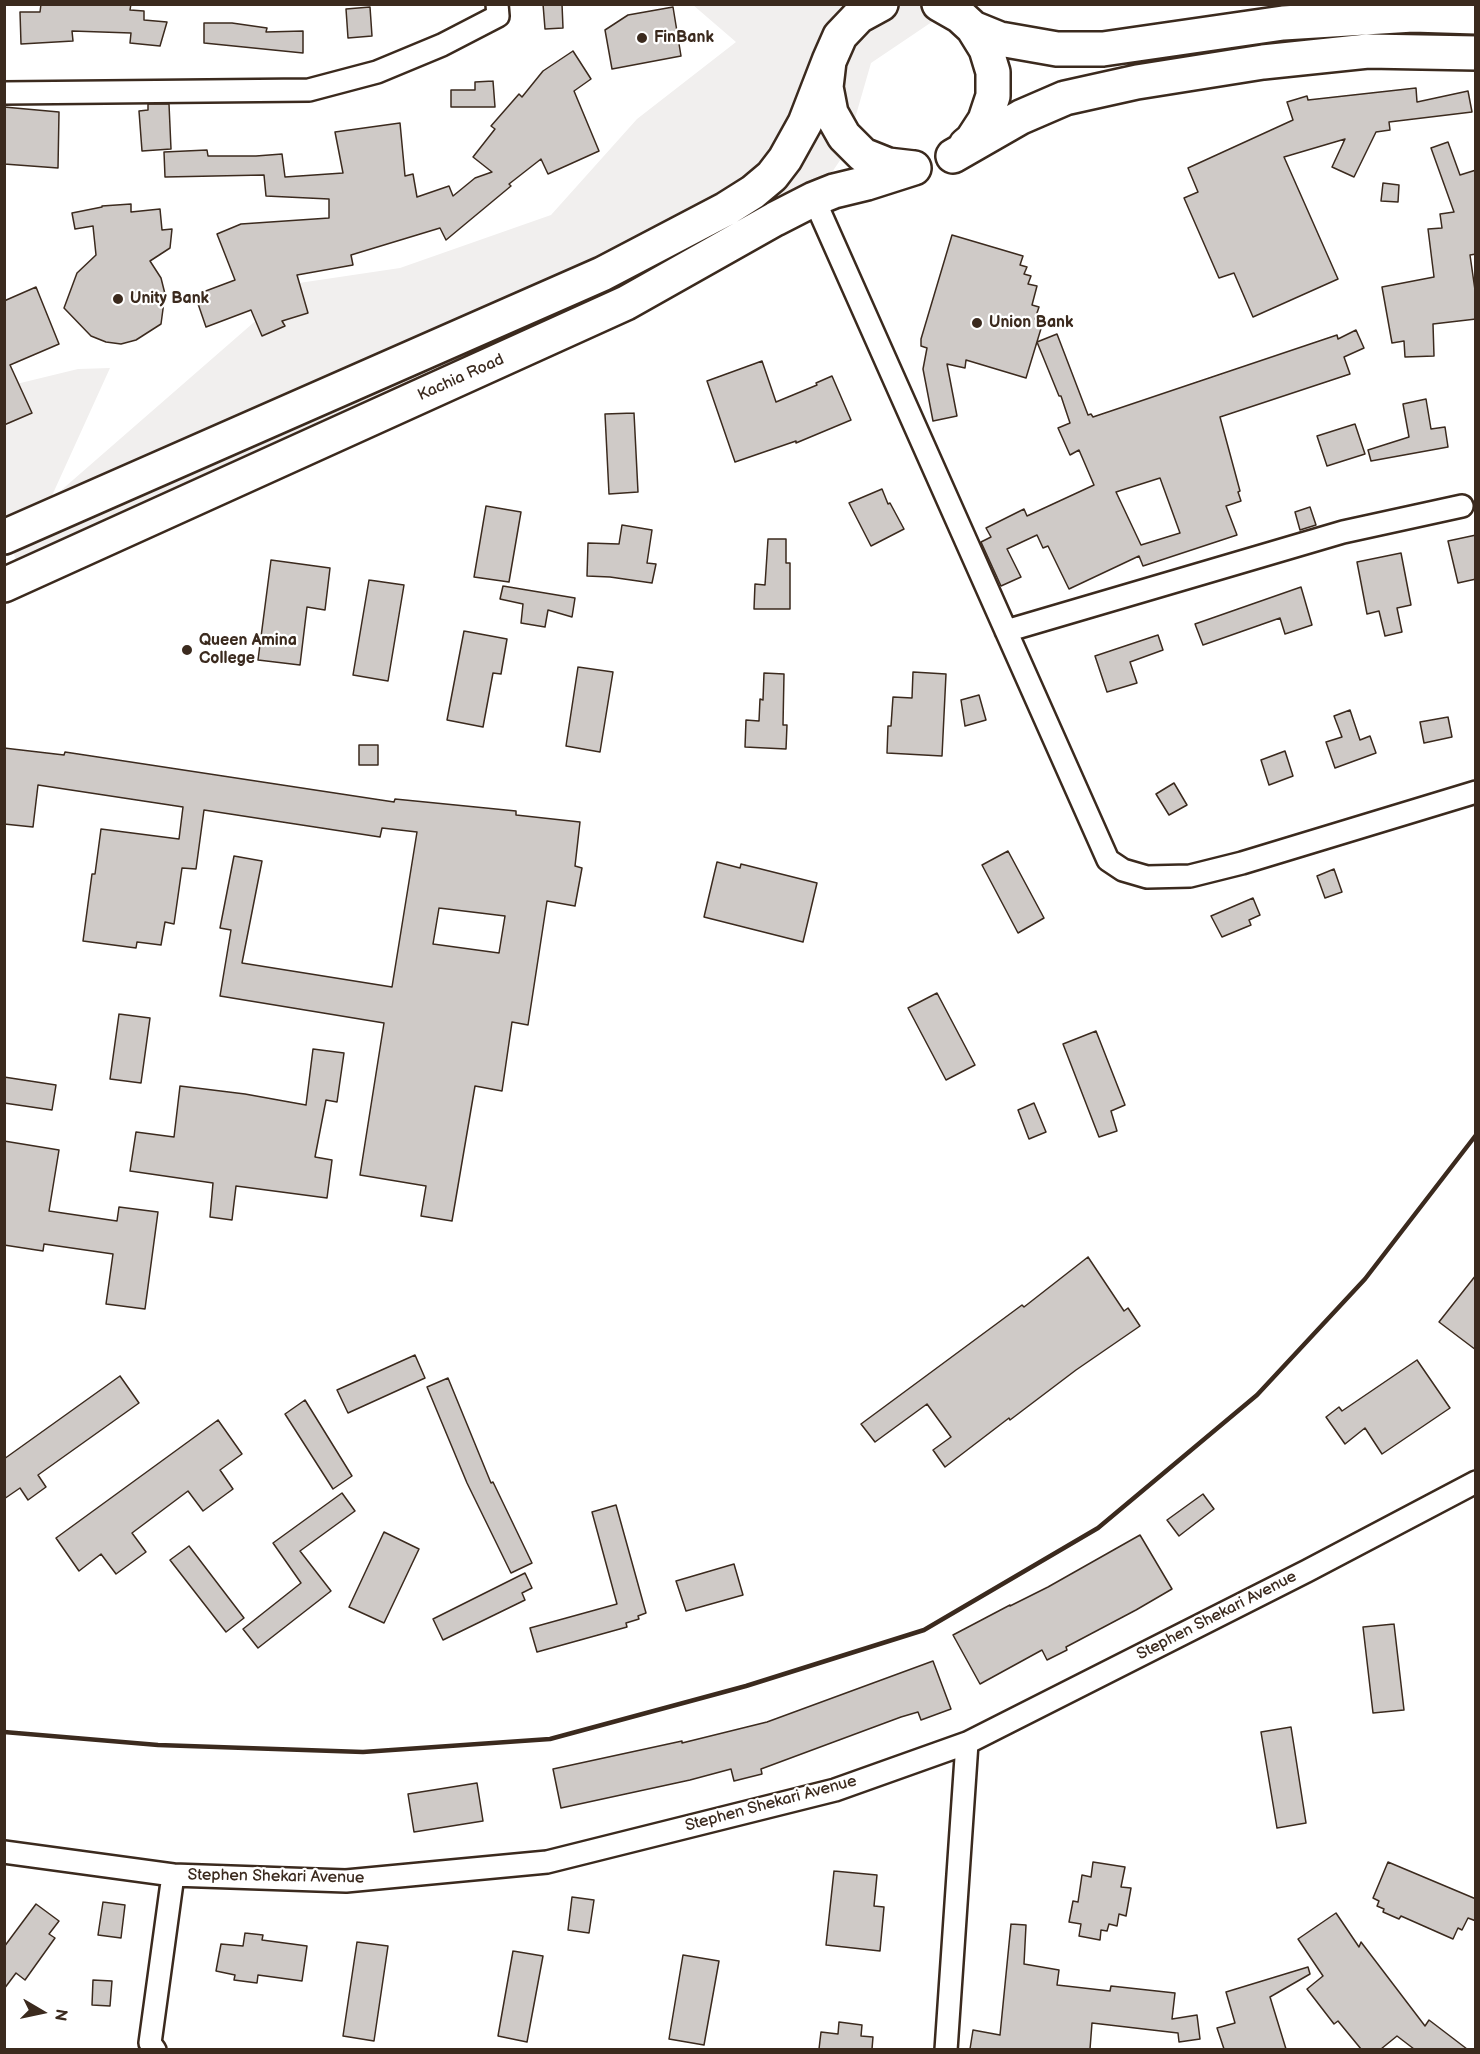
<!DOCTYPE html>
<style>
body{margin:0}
#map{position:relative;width:1480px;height:2054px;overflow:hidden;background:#fff;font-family:"Balsamiq Sans",sans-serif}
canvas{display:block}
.frame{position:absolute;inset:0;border:6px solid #3b2a1e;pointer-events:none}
.north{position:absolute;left:12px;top:1982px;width:60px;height:60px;-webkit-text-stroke:4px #fff;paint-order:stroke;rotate:99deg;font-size:16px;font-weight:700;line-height:24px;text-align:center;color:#3b2a1e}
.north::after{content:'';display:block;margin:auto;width:21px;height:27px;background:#3b2a1e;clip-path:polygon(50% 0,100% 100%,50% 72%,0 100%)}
</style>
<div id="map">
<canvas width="1480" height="2054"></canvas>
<div class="frame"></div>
<div class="north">N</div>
</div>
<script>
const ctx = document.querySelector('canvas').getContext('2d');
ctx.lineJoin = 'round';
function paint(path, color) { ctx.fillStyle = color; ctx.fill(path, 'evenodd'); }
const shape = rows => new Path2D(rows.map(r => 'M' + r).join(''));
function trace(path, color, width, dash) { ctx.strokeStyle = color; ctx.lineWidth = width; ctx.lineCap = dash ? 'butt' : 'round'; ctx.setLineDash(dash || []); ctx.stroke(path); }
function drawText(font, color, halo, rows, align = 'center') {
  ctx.font = font + ' "Balsamiq Sans",sans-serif'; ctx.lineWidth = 4.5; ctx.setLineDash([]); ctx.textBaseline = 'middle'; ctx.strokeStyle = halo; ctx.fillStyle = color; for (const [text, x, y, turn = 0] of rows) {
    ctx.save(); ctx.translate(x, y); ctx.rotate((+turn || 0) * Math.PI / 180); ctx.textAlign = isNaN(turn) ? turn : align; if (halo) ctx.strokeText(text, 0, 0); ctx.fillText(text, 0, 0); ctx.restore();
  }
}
const built = shape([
 [693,5,957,5,871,63,845,153,799,221,20,572,5,528,4,387,78,369,110,368,50,500,299,283,400,268,551,215,637,119,736,42]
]);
const building = shape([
 [41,4,131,4,130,10,144,11,144,20,167,22,160,46,130,43,131,33,72,31,73,41,21,44,20,12,40,12,41,4],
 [543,4,562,4,563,28,545,29,543,4],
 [370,7,372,36,348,38,346,9,370,7],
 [673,7,681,56,612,69,605,30,628,15,673,7],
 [204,23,232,23,267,28,266,32,303,31,303,53,204,43,204,23],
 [573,51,591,79,574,91,599,151,548,174,541,159,509,184,511,186,446,240,440,228,351,255,353,265,297,275,308,313,282,321,285,326,262,336,251,310,206,327,195,295,235,280,217,234,241,224,329,218,329,199,266,196,264,175,165,177,164,152,207,150,208,156,256,156,282,154,285,177,343,173,335,132,400,123,405,176,413,174,417,197,449,186,453,196,475,178,492,172,473,157,495,129,491,126,519,94,522,97,543,71,573,51],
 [493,81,495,107,451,107,451,90,475,90,475,82,493,81],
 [1416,88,1417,102,1468,91,1472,112,1389,122,1390,130,1376,132,1354,177,1332,167,1345,139,1284,157,1338,279,1253,317,1234,273,1219,278,1184,198,1198,192,1188,168,1293,120,1287,102,1307,96,1308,100,1416,88],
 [148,104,169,104,171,149,142,151,139,111,148,110,148,104],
 [4,107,59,112,58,168,4,164,4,107],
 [1448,142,1460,175,1476,170,1476,254,1470,255,1476,297,1476,319,1433,324,1434,356,1405,357,1404,341,1392,343,1382,287,1434,277,1428,229,1442,228,1440,214,1454,212,1431,148,1448,142],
 [1383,183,1399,185,1398,202,1381,201,1383,183],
 [131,204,131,212,160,209,162,230,172,229,170,248,150,261,161,278,165,294,161,324,136,340,121,344,106,342,91,336,64,308,77,273,96,255,93,226,75,229,72,213,102,207,102,206,131,204],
 [952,235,1023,256,1020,265,1027,267,1024,274,1031,276,1028,284,1037,286,1032,305,1039,307,1035,319,1043,322,1026,378,966,360,965,368,947,364,957,416,933,421,923,369,927,348,921,346,921,339,952,235],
 [36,287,59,344,10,365,32,413,4,425,4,301,36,287],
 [1356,330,1364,348,1344,357,1350,374,1220,417,1240,491,1238,492,1241,501,1226,506,1237,535,1143,566,1139,556,1069,589,1048,546,1043,548,1037,535,1007,549,1021,577,1001,586,981,542,991,537,986,528,1024,509,1027,516,1094,485,1079,450,1070,455,1058,428,1070,423,1061,396,1059,396,1037,342,1057,334,1088,415,1091,414,1093,417,1337,335,1338,339,1356,330],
 [1160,478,1180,533,1141,545,1116,492,1160,478],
 [762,361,776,402,817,385,816,383,832,376,851,420,796,443,796,441,735,462,707,381,762,361],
 [1426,399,1431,429,1445,427,1448,447,1371,461,1368,450,1409,437,1403,404,1426,399],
 [634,413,638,492,609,494,605,414,634,413],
 [1355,424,1365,454,1327,466,1317,436,1355,424],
 [882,489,888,504,890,503,904,529,871,546,849,503,882,489],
 [486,506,521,512,509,582,474,577,486,506],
 [1310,507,1316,525,1300,530,1295,512,1310,507],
 [622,525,652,530,647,563,656,564,652,583,610,577,587,576,588,543,619,544,622,525],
 [1476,535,1476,579,1458,583,1448,541,1476,535],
 [768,539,786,539,786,563,790,563,790,609,754,609,755,584,765,585,768,539],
 [1401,553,1411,605,1397,608,1402,632,1385,636,1379,611,1367,614,1357,562,1401,553],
 [271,560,330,568,325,610,307,607,300,665,258,660,271,560],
 [369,580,404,585,388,681,353,675,369,580],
 [503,586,575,598,572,617,548,610,545,627,521,623,523,604,500,599,503,586],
 [1301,587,1312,625,1285,634,1280,618,1203,645,1195,624,1301,587],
 [464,631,507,639,501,674,493,673,483,727,447,720,464,631],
 [1158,635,1163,650,1130,662,1137,683,1107,692,1095,656,1158,635],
 [578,667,613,672,600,752,566,746,578,667],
 [913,672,946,674,942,756,887,753,888,726,891,726,893,697,912,698,913,672],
 [764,673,784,674,783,725,787,725,786,749,745,747,746,720,759,721,760,699,763,700,764,673],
 [979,695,986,720,965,726,961,700,979,695],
 [1350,710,1360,740,1370,736,1376,753,1335,768,1326,742,1342,737,1334,716,1350,710],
 [1448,717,1452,737,1424,743,1420,722,1448,717],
 [359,745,378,745,378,765,359,765,359,745],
 [4,748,64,755,65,752,394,802,395,799,516,811,516,815,580,822,575,866,582,868,575,906,547,901,528,1025,512,1022,502,1091,475,1086,452,1221,421,1216,426,1186,360,1175,384,1023,220,996,231,930,220,928,234,856,262,861,242,963,392,987,417,832,382,828,380,837,204,810,196,869,182,868,174,924,165,922,161,945,137,942,136,948,83,941,92,874,95,874,101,829,179,839,183,807,38,785,33,827,4,824,4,748],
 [439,908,505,916,499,953,433,944,439,908],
 [1285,751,1293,776,1269,785,1261,760,1285,751],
 [1174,783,1187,805,1169,815,1156,794,1174,783],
 [1008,851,1044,918,1018,933,982,865,1008,851],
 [717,862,740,868,741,864,817,883,803,942,704,917,717,862],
 [1334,869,1342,892,1325,898,1317,876,1334,869],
 [1253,898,1260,915,1249,920,1251,925,1222,937,1211,916,1253,898],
 [937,993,975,1065,946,1080,908,1008,937,993],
 [119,1014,150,1018,141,1083,110,1079,119,1014],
 [1096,1031,1125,1105,1111,1111,1117,1131,1099,1137,1063,1044,1096,1031],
 [313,1049,344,1053,337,1102,326,1100,315,1157,332,1160,327,1198,236,1186,232,1220,210,1217,213,1183,130,1171,136,1132,174,1137,180,1086,245,1094,306,1105,313,1049],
 [4,1077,56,1085,52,1110,4,1103,4,1077],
 [1034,1103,1046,1132,1029,1139,1018,1110,1034,1103],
 [4,1141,59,1150,49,1211,117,1221,119,1207,158,1212,145,1309,106,1304,113,1254,44,1244,43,1251,4,1245,4,1141],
 [1088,1257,1124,1311,1128,1308,1140,1326,1076,1370,1010,1420,1009,1418,945,1467,933,1450,951,1437,927,1404,875,1442,861,1424,1022,1305,1024,1307,1088,1257],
 [1476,1275,1476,1350,1439,1322,1476,1275],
 [415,1355,425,1378,348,1413,337,1390,415,1355],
 [1417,1360,1450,1408,1382,1454,1365,1428,1345,1444,1326,1417,1339,1407,1342,1411,1417,1360],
 [120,1376,139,1403,38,1475,46,1487,28,1500,20,1488,4,1499,4,1459,120,1376],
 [448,1378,491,1483,493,1482,532,1563,511,1573,467,1483,427,1387,448,1378],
 [305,1400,352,1476,333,1489,285,1414,305,1400],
 [218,1420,242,1454,220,1470,233,1489,203,1511,188,1491,132,1533,146,1552,116,1574,101,1554,79,1571,56,1538,218,1420],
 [342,1493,355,1511,300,1551,331,1591,258,1648,243,1629,301,1583,273,1543,342,1493],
 [1203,1494,1214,1509,1179,1536,1167,1520,1203,1494],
 [616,1505,646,1613,638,1616,639,1619,626,1623,627,1627,537,1652,530,1628,617,1604,592,1512,616,1505],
 [384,1532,419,1549,384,1623,349,1607,384,1532],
 [1140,1535,1172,1589,1136,1610,1066,1647,1067,1650,1047,1660,1042,1650,980,1684,953,1635,1010,1605,1010,1606,1048,1587,1140,1535],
 [189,1546,244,1618,226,1632,170,1560,189,1546],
 [734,1564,743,1595,686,1611,676,1581,734,1564],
 [525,1573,532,1588,522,1593,525,1600,443,1640,433,1619,525,1573],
 [1394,1624,1404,1710,1373,1713,1363,1627,1394,1624],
 [933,1661,951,1709,921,1720,918,1712,901,1717,761,1769,762,1774,734,1781,731,1769,690,1780,561,1808,553,1769,682,1741,682,1743,767,1722,933,1661],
 [1291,1727,1306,1823,1277,1828,1261,1732,1291,1727],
 [477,1783,483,1821,414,1832,408,1794,477,1783],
 [1093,1862,1125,1867,1121,1887,1131,1888,1126,1916,1119,1914,1117,1926,1109,1924,1107,1931,1101,1930,1100,1940,1079,1936,1081,1924,1069,1922,1073,1901,1078,1902,1082,1875,1091,1877,1093,1862],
 [1388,1862,1476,1899,1476,1921,1468,1918,1462,1930,1458,1928,1453,1939,1401,1916,1399,1919,1383,1912,1384,1909,1377,1906,1379,1901,1373,1898,1388,1862],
 [834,1871,877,1875,874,1906,884,1907,880,1951,826,1945,834,1871],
 [572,1897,594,1900,589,1933,568,1930,572,1897],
 [103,1902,125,1905,121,1938,98,1935,103,1902],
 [36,1904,59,1921,49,1934,55,1938,25,1980,16,1973,4,1989,4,1947,36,1904],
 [1336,1913,1359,1947,1361,1942,1425,2026,1429,2020,1467,2049,1414,2049,1397,2036,1381,2049,1361,2049,1338,2021,1334,2024,1307,1989,1323,1976,1298,1939,1336,1913],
 [1011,1924,1026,1925,1024,1964,1059,1970,1057,1985,1110,1991,1111,1986,1175,1993,1172,2019,1197,2015,1200,2039,1179,2042,1178,2033,1092,2023,1090,2049,970,2049,973,2030,1000,2035,1011,1924],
 [245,1933,263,1935,262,1940,307,1946,302,1981,258,1975,257,1983,234,1980,235,1975,216,1971,221,1944,243,1946,245,1933],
 [357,1942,388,1946,374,2041,343,2036,357,1942],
 [513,1951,543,1956,527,2042,498,2036,513,1951],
 [683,1955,719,1961,704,2045,669,2039,683,1955],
 [1308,1967,1310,1974,1270,1997,1286,2049,1224,2049,1217,2028,1235,2023,1226,1992,1308,1967],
 [93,1980,112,1981,110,2006,92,2005,93,1980],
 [839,2022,862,2025,861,2036,873,2037,872,2049,819,2049,821,2032,838,2034,839,2022]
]);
const minor = shape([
 [4,93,309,90,377,72,442,45,498,16,497,4],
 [814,199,1108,860,1123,870,1147,877,1190,876,1242,863,1476,792],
 [1006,631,1343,532,1462,506],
 [4,1852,173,1875,346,1881,547,1862,835,1790,967,1743,1307,1571,1476,1482],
 [155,2050,150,2043,173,1875],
 [946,2050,967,1743]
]);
const primary = shape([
 [881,4,859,16,840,36,829,61,826,87,831,113,844,136,863,155,888,165,914,168],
 [939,4,960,16,973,28,986,49,993,72,993,96,985,120,972,140,966,145],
 [973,28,1000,39,1057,49,1103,49,1283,23,1413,15,1476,17],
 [953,156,1021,117,1065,98,1137,82,1263,62,1368,51,1476,53],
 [4,537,602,274,726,209,753,192,772,176,785,159,805,123,829,61],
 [4,585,626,303,775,219,814,199,834,191,867,183,914,168]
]);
const rail = shape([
 [4,1732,158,1745,363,1752,550,1739,746,1686,924,1630,1098,1528,1257,1395,1365,1279,1476,1135]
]);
const markers = [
 [642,38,6,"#3b2a1e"],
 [118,299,6,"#3b2a1e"],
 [977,323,6,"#3b2a1e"],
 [187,650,6,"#3b2a1e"]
];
const poiNames = [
 ["FinBank",654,38],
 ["Unity Bank",130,299],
 ["Union Bank",989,323],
 ["Queen Amina",199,641],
 ["College",199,659]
];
const streetNames = [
 ["Kachia Road",461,378,-24],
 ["Stephen Shekari Avenue",1217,1616,-27],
 ["Stephen Shekari Avenue",771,1804,-15],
 ["Stephen Shekari Avenue",276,1877,1]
];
paint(built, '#f1efee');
paint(building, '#cfcac7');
trace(building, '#3b2a1e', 1.5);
trace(minor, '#3b2a1e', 26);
trace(primary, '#3b2a1e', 38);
trace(minor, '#fff', 21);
trace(primary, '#fff', 33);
trace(rail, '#3b2a1e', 4.5);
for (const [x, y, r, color] of markers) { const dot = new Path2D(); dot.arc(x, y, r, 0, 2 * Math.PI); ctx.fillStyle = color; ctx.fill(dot); trace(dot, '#fff', 2); }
drawText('bold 16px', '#3b2a1e', '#fff', poiNames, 'left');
drawText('16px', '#3b2a1e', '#fff', streetNames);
</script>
